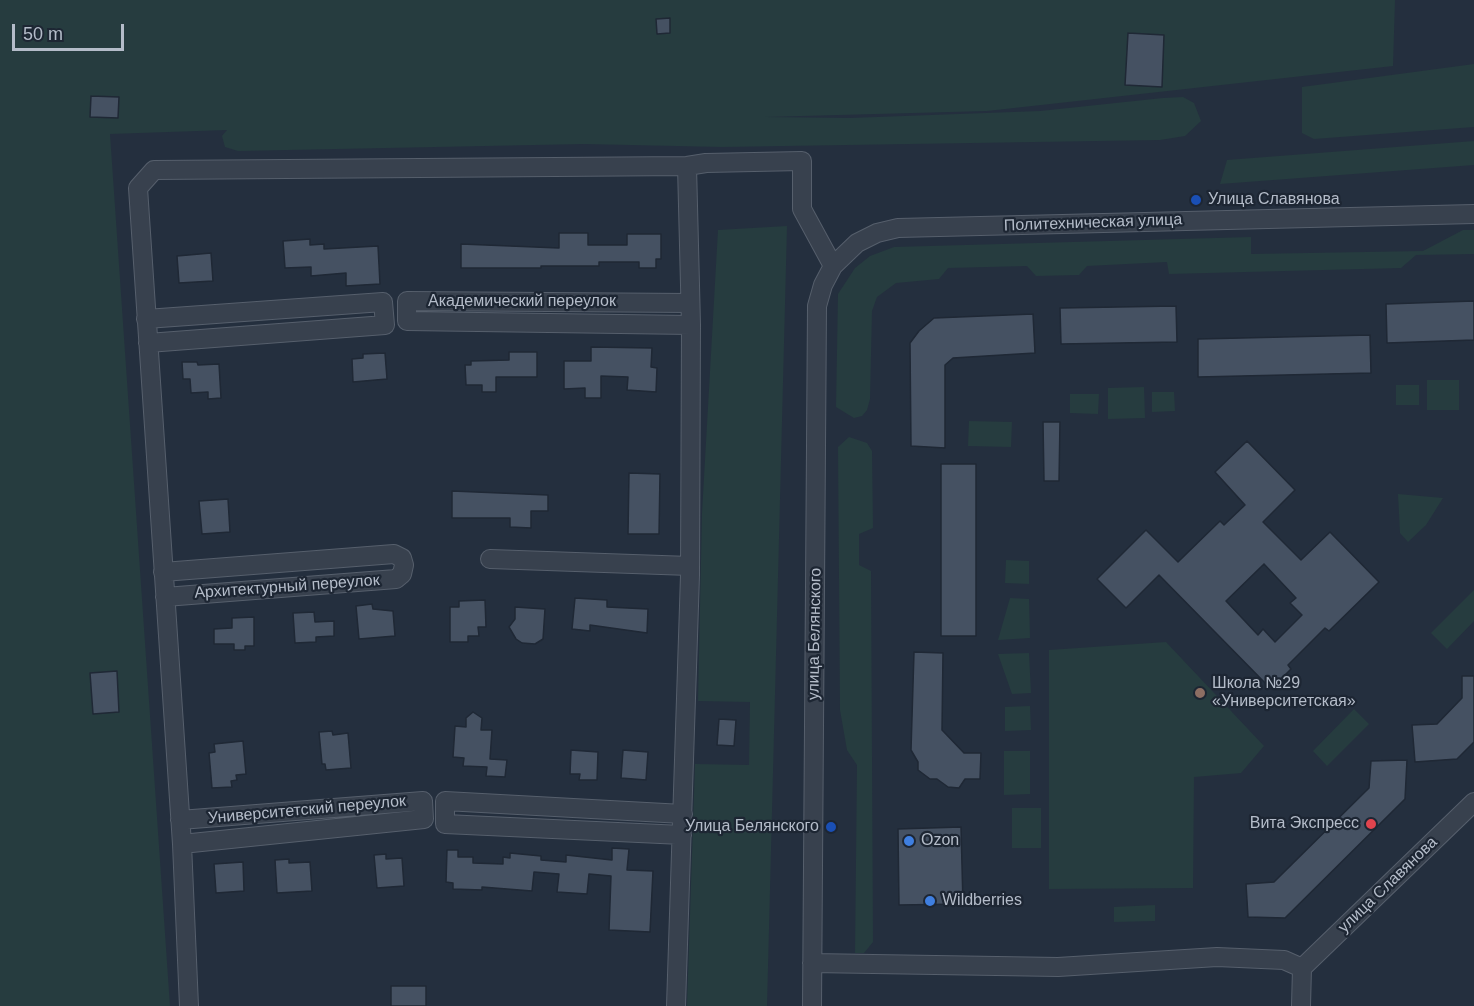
<!DOCTYPE html>
<meta charset="utf-8">
<style>
body{margin:0}
#map{position:relative;width:1474px;height:1006px;overflow:hidden;background:#242f3e;font-family:Arial,sans-serif}
canvas{display:block}
.scale{position:absolute;left:12px;top:24px;width:112px;height:27px;box-sizing:border-box;border:3px solid #b4bcc9;border-top:0;padding-left:8px;font-size:18px;line-height:21px;white-space:nowrap;color:#b4bcc9;-webkit-text-stroke:4px #1d2633;paint-order:stroke}
</style>
<div id="map">
<canvas width="1474" height="1006"></canvas>
<div class="scale">50 m</div>
</div>
<script>
const ctx = document.querySelector('canvas').getContext('2d');
ctx.lineJoin = 'round';
function paint(path, color) { ctx.fillStyle = color; ctx.fill(path, 'evenodd'); }
const shape = rows => new Path2D(rows.map(r => 'M' + r).join(''));
function trace(path, color, width, dash) { ctx.strokeStyle = color; ctx.lineWidth = width; ctx.lineCap = dash ? 'butt' : 'round'; ctx.setLineDash(dash || []); ctx.stroke(path); }
function drawText(font, color, halo, rows, align = 'center') {
  ctx.font = font + ' Arial,sans-serif'; ctx.lineWidth = 4.5; ctx.setLineDash([]); ctx.textBaseline = 'middle'; ctx.strokeStyle = halo; ctx.fillStyle = color; for (const [text, x, y, turn = 0] of rows) {
    ctx.save(); ctx.translate(x, y); ctx.rotate((+turn || 0) * Math.PI / 180); ctx.textAlign = isNaN(turn) ? turn : align; if (halo) ctx.strokeText(text, 0, 0); ctx.fillText(text, 0, 0); ctx.restore();
  }
}
const green = shape([
 [0,0,1395,0,1393,66,987,111,765,117,850,118,1040,111,1163,98,1183,97,1194,103,1201,121,1185,136,1160,140,722,147,584,144,238,151,225,147,222,136,227,130,110,134,170,1006,0,1006],
 [1474,64,1474,127,1314,139,1302,133,1302,87],
 [1474,141,1474,165,1220,184,1227,160],
 [787,226,767,1006,687,1006,695,764,749,765,750,702,698,701,702,513,718,230],
 [1463,230,1474,230,1474,254,1416,255,1401,268,1169,274,1167,262,1087,266,1079,275,1036,276,1027,266,948,268,939,279,896,283,877,297,872,311,870,399,867,410,862,416,854,418,836,407,838,294,855,268,870,256,894,247,1251,237,1251,254,1423,251],
 [1427,380,1459,380,1459,410,1427,410],
 [1396,385,1419,385,1419,405,1396,405],
 [1144,387,1145,418,1108,419,1108,388],
 [1152,392,1174,392,1175,411,1152,412],
 [1070,394,1099,394,1098,414,1070,413],
 [969,421,1012,422,1011,447,968,446],
 [849,437,867,443,872,451,873,528,859,534,859,565,871,571,873,942,864,953,855,953,857,765,847,750,840,710,838,447],
 [1398,494,1443,498,1426,525,1408,542,1400,533],
 [1006,560,1029,561,1029,584,1005,583],
 [1474,590,1474,621,1447,649,1431,633],
 [1010,598,1029,599,1030,638,998,640],
 [1166,642,1264,746,1241,773,1194,777,1193,888,1049,889,1049,650],
 [1029,653,1031,693,1012,694,998,654],
 [1030,706,1031,730,1005,731,1005,707],
 [1354,709,1369,724,1327,766,1313,751],
 [1004,751,1030,751,1030,794,1004,795],
 [1012,808,1041,808,1041,848,1012,848],
 [1155,905,1155,921,1114,922,1114,907]
]);
const building = shape([
 [670,18,670,33,657,34,656,19,670,18],
 [1128,33,1164,35,1162,87,1125,85,1128,33],
 [91,96,119,97,118,118,90,117,91,96],
 [559,233,588,233,588,245,627,245,627,234,661,234,661,259,656,259,656,268,639,268,639,262,599,262,599,266,541,266,541,268,461,268,461,244,559,248,559,233],
 [310,239,310,245,324,244,324,249,378,246,380,284,346,286,346,273,311,276,311,267,285,268,283,241,310,239],
 [211,253,213,281,179,283,177,256,211,253],
 [1474,301,1474,340,1387,343,1386,304,1474,301],
 [1176,306,1177,342,1061,344,1060,308,1176,306],
 [1033,314,1035,353,953,358,945,365,945,448,911,446,910,343,919,331,934,318,1033,314],
 [1370,335,1371,373,1198,377,1198,339,1370,335],
 [591,347,652,348,651,367,657,368,656,392,627,390,628,377,601,376,601,398,585,398,585,388,564,389,564,361,591,361,591,347],
 [509,352,537,352,537,377,496,377,496,392,482,392,482,385,466,385,465,365,471,365,471,361,509,360,509,352],
 [385,353,387,379,353,382,352,359,363,358,363,354,385,353],
 [182,362,197,362,198,365,219,364,221,398,208,399,208,392,191,393,190,379,183,379,182,362],
 [1043,422,1060,422,1059,481,1044,481,1043,422],
 [1247,441,1295,490,1263,522,1301,560,1330,532,1379,582,1329,631,1325,628,1288,665,1291,669,1271,689,1159,575,1126,608,1097,579,1146,530,1178,562,1220,521,1224,525,1245,505,1215,472,1247,441],
 [1264,564,1296,598,1290,603,1302,615,1275,642,1263,629,1258,635,1226,601,1264,564],
 [941,464,976,464,976,636,941,636,941,464],
 [629,473,660,474,659,534,628,534,629,473],
 [452,491,548,495,548,511,531,511,531,528,510,527,510,518,452,518,452,491],
 [228,499,230,532,202,534,199,501,228,499],
 [575,598,607,600,607,607,648,609,647,633,590,625,590,631,572,629,575,598],
 [485,600,486,627,478,627,479,636,468,636,468,642,450,642,450,607,459,607,459,601,485,600],
 [372,604,373,609,393,611,395,636,359,639,356,606,372,604],
 [515,607,545,609,543,639,535,644,522,643,516,639,509,627,515,619,515,607],
 [314,612,315,622,334,621,334,636,316,637,316,642,295,643,293,613,314,612],
 [254,617,254,646,245,646,245,650,234,650,234,644,214,644,214,629,232,628,232,618,254,617],
 [914,652,943,653,942,730,964,753,981,753,980,779,965,779,959,788,948,787,937,779,930,779,918,770,918,762,911,750,914,652],
 [117,671,119,712,93,714,90,673,117,671],
 [1462,676,1474,676,1474,742,1457,759,1415,762,1412,725,1437,724,1462,698,1462,676],
 [473,712,482,718,481,730,492,730,490,759,507,760,505,777,486,776,487,767,463,766,464,758,453,757,455,726,466,727,466,718,473,712],
 [719,719,736,720,734,746,717,745,719,719],
 [332,731,333,735,348,733,351,768,326,770,325,764,322,764,319,732,332,731],
 [243,741,246,774,236,775,237,780,231,781,232,787,212,788,209,753,215,752,214,744,243,741],
 [571,750,598,752,597,780,579,780,580,774,570,774,571,750],
 [623,750,648,752,646,780,621,778,623,750],
 [1407,760,1405,799,1285,918,1248,917,1246,884,1274,882,1369,788,1371,761,1407,760],
 [961,827,963,904,899,905,898,829,961,827],
 [612,848,629,849,627,870,653,871,650,932,609,930,611,876,589,874,587,894,557,892,559,874,534,872,532,891,482,887,482,890,453,889,453,883,446,882,447,850,458,850,458,857,473,857,473,863,503,864,503,857,510,858,510,853,541,856,541,860,566,862,566,855,612,860,612,848],
 [386,854,386,859,402,858,404,886,377,888,374,855,386,854],
 [289,859,289,863,310,862,312,891,277,893,275,860,289,859],
 [243,862,244,891,216,893,214,864,243,862],
 [391,986,426,986,426,1006,391,1006,391,986]
]);
const minor = shape([
 [690,303,407,301,407,321,691,325],
 [146,319,383,302,385,325,148,343],
 [490,559,690,566],
 [163,572,394,554,402,558,404,565,402,574,396,579,165,597],
 [180,820,423,801,424,819,182,844],
 [682,835,445,824,445,801,683,814],
 [812,963,1058,967,1217,957,1284,960,1302,968],
 [1302,968,1474,802],
 [189,1006,182,844,138,188,154,170,687,166,706,163,802,161,802,209,833,266],
 [676,1006,690,575,691,325,687,166],
 [812,1006,817,306,823,285,833,266,857,243,877,233,898,228,1474,214],
 [1301,1006,1302,968]
]);
const markers = [
 [1196,200,6,"#1a4fb4"],
 [1200,693,6,"#8d6e63"],
 [1371,824,6,"#e0444e"],
 [831,827,6,"#1a4fb4"],
 [909,841,6,"#3f7fe0"],
 [930,901,6,"#3f7fe0"]
];
const poiNames = [
 ["Улица Славянова",1208,200],
 ["Школа №29",1212,684],
 ["«Университетская»",1212,702],
 ["Вита Экспресс",1359,824,"right"],
 ["Улица Белянского",819,827,"right"],
 ["Ozon",921,841],
 ["Wildberries",942,901]
];
const streetNames = [
 ["Политехническая улица",1093,223,-2],
 ["Академический переулок",522,302],
 ["Архитектурный переулок",287,587,-4],
 ["улица Белянского",815,634,-89],
 ["Университетский переулок",307,810,-5],
 ["улица Славянова",1388,885,-44]
];
paint(green, '#263c3f');
paint(building, '#455162');
trace(building, '#1f2835', 1.5);
trace(minor, '#565f6c', 20);
trace(minor, '#38414e', 18);
for (const [x, y, r, color] of markers) { const dot = new Path2D(); dot.arc(x, y, r, 0, 2 * Math.PI); ctx.fillStyle = color; ctx.fill(dot); trace(dot, '#1d2633', 2); }
drawText('16px', '#b4bcc9', '#1d2633', poiNames, 'left');
drawText('16px', '#b4bcc9', '#1d2633', streetNames);
</script>
